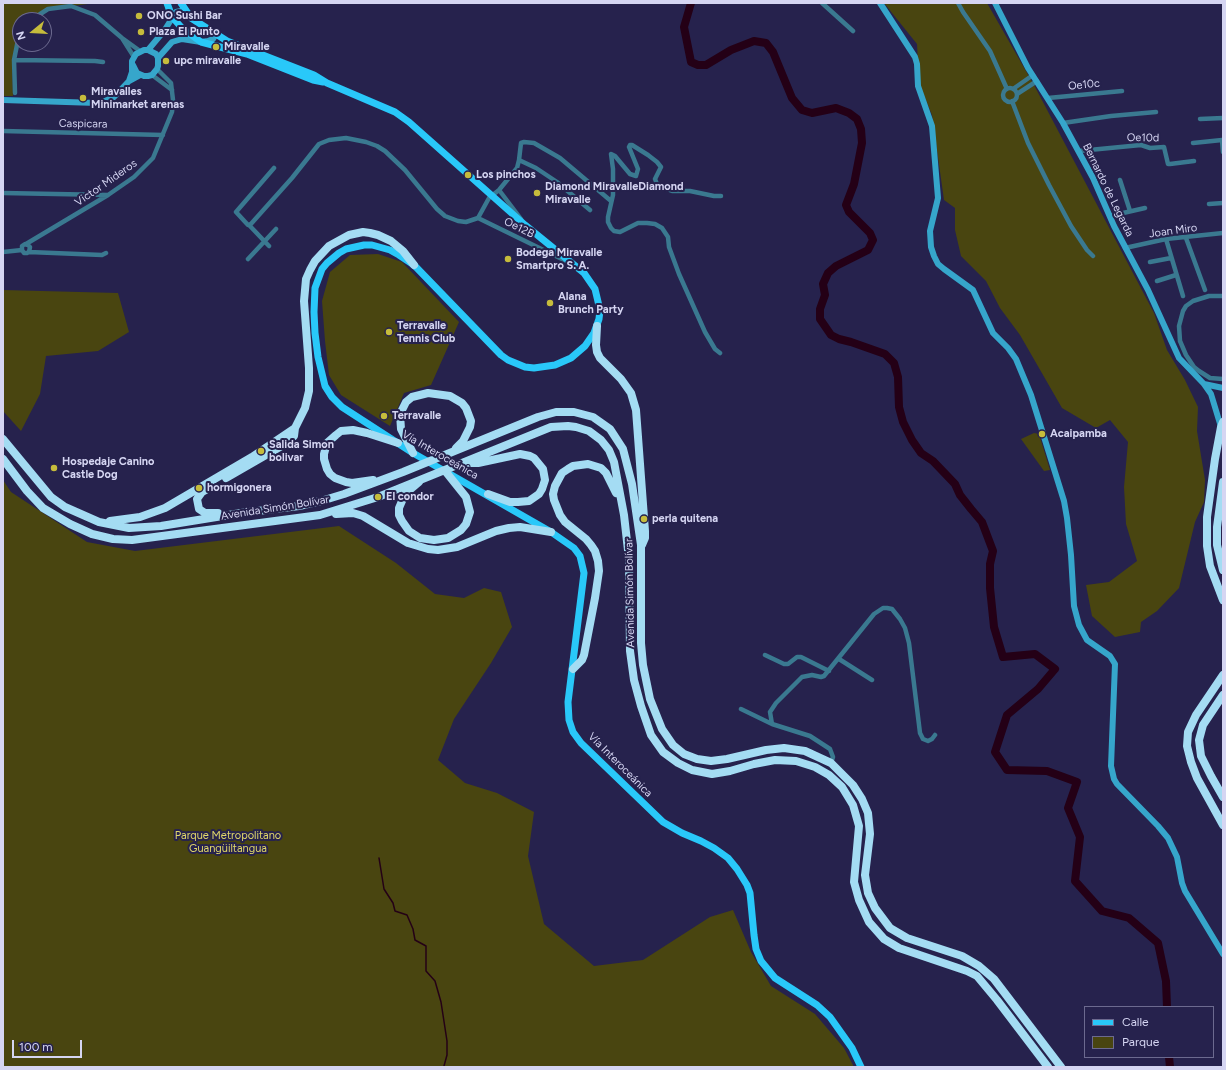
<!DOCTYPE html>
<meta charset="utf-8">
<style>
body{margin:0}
#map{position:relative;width:1226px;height:1070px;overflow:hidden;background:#26224d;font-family:Figtree,sans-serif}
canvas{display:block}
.frame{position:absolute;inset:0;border:4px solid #d5d5f2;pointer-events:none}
.legend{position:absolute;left:1084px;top:1006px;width:130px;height:52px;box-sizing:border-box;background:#26224d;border:1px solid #6c6a8f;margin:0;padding:5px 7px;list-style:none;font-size:12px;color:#d5d5f2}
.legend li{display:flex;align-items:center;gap:8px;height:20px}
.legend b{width:20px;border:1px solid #6c6a8f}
.north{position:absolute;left:12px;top:12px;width:40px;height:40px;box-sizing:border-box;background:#26224d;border:1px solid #6c6a8f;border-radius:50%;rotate:252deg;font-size:11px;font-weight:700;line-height:16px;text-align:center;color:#d5d5f2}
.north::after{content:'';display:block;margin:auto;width:14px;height:18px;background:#c6bc3c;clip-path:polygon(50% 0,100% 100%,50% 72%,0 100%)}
.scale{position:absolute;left:12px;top:1040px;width:70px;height:18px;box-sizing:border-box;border:2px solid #d5d5f2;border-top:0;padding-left:5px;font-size:12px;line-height:14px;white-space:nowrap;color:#d5d5f2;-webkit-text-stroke:3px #26224d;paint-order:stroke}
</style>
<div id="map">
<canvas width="1226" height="1070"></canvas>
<div class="frame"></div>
<ul class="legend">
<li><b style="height:5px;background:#29c8f9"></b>Calle</li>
<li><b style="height:11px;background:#494510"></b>Parque</li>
</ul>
<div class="north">N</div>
<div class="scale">100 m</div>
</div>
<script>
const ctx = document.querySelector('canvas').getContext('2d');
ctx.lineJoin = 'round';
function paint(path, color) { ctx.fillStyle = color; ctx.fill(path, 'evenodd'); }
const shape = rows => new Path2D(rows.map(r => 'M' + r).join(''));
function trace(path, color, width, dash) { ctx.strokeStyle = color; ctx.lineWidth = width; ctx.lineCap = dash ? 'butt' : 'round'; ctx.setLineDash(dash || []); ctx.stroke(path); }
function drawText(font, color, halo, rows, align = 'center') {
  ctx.font = font + ' Figtree,sans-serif'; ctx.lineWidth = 4; ctx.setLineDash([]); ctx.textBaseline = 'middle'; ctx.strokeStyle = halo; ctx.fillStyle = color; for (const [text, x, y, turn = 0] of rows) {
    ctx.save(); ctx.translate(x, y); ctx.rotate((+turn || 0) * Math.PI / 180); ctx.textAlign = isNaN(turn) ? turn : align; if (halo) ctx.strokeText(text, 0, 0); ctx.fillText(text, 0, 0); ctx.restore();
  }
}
const green = shape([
 [3,3,87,3,88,4,49,9,31,20,20,20,20,36,12,60,13,96,3,96],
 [884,3,987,3,1034,85,1154,313,1167,350,1185,380,1198,407,1197,431,1205,480,1204,502,1195,522,1179,588,1157,611,1141,622,1140,632,1115,637,1092,616,1086,585,1109,582,1137,561,1126,524,1124,487,1128,442,1110,420,1096,428,1062,408,1020,335,1000,308,986,281,961,256,955,230,955,208,944,200,932,115,919,83,917,44],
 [378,254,402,262,459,322,431,385,404,393,390,426,341,395,329,375,325,341,322,301,330,272,350,255],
 [3,290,118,293,129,332,98,351,46,356,40,394,21,431,3,411],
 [1034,433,1039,434,1050,470,1044,471,1021,439],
 [3,480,11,492,87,542,135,551,339,526,396,563,435,594,464,598,484,588,501,592,512,627,491,663,454,719,438,760,465,783,497,793,534,812,528,856,544,924,594,966,643,960,710,917,733,910,751,952,771,986,815,1014,844,1048,854,1067,3,1067]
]);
const stream = shape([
 [379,858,384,889,393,903,395,911,407,915,413,929,415,940,426,946,426,971,435,981,441,1002,447,1041,447,1055,444,1066]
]);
const river = shape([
 [691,3,684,27,691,62,698,65,706,65,731,50,754,41,766,43,773,52,792,98,802,110,812,113,836,108,849,113,857,119,861,129,862,143,854,184,846,205,849,212,870,233,873,240,868,250,836,266,828,273,823,284,825,295,820,309,820,319,831,335,839,339,851,342,885,354,894,363,898,377,899,407,903,422,912,440,921,453,933,461,955,484,960,495,971,509,982,522,993,551,990,564,990,588,994,627,1003,657,1035,654,1055,669,1038,689,1007,715,995,752,1007,770,1047,771,1077,782,1068,808,1080,837,1075,881,1102,911,1129,918,1158,943,1166,981,1167,1007],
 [1169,1057,1170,1067]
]);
const street = shape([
 [822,3,853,31],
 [958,3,963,12,990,51,1007,89],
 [31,20,48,9,71,6,95,15,122,38,140,51],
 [122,38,134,57],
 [14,60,95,61,103,62],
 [152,75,172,90],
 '1003 95a7 7 0 1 1 14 0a7 7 0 1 1-14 0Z',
 [1013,89,1033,75],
 [15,93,14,60,18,40,20,36],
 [1017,94,1037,81],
 [1048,98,1122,91],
 [1012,101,1028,143,1049,185,1071,226,1087,250,1093,256],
 [1200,119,1223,118],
 [1063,123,1111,116,1156,112],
 [3,131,163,135],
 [1193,143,1222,140,1223,152],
 [1079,151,1141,145,1150,148,1164,147,1168,164,1170,164,1194,161],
 [519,160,536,168,557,182,590,210],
 [274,168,236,212,248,225,250,225,292,178,319,144,329,140,346,138,366,142,377,146,385,151,405,170,437,209,445,216,458,221,466,222,478,218],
 [1120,180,1130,211],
 [499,190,521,219],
 [3,193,108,195],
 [1209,204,1223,203],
 [1110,216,1145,208],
 [478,218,489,198,499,190,517,168,519,160,521,143,524,142,534,143,560,158,611,201],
 [478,218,566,261],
 [249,225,269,246],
 [1186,238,1205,290],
 [1166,239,1183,296],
 [26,244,108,195,134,177,153,158,172,112,173,100,171,83,157,69],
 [1125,248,1166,239,1223,233],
 [3,252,22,250,24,253,27,253,29,252,30,247,28,245,25,244,22,246,22,250],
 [29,252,102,255,106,253],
 [248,259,276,229],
 [1150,262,1171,258],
 [1157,281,1176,275],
 [1223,296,1209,296,1193,301,1186,306,1183,311,1179,326,1180,341,1186,355,1194,367,1199,371,1210,378,1223,379],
 [720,353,715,349,705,332,679,274,669,247,668,237,662,228,655,224,647,223,638,223,620,232,614,231,611,228,608,222,608,217,613,195,613,169,611,154,615,156,630,174,636,176,638,169,629,147,630,145,632,145,648,155,657,162,661,167,655,179,657,184,664,188,672,191,690,191,714,196,721,196],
 [765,655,784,664,788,664,797,657,801,657,829,671],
 [839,659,872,680],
 [741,709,772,724],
 [831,763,833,757,830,749,810,736,772,724,770,712,776,703,802,677,812,675,821,677,824,676,874,614,883,608,887,608,892,609,900,619,905,628,909,643,920,733,923,739,928,741,932,739,935,735]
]);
const secondary = shape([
 [880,3,915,57,917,64,918,86,932,126,938,198,930,231,931,247,934,256,938,264,944,269,973,290,993,333,1008,348,1016,359,1031,395,1064,501,1067,518,1071,555,1074,606,1079,625,1087,640,1110,656,1115,664,1111,766,1114,779,1117,784,1158,826,1168,838,1177,857,1182,883,1185,891,1223,954],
 [995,3,1028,68,1063,123,1093,178,1114,226,1148,290,1179,358,1204,384,1211,394,1221,427],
 [148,50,164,31,176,12,181,11,190,17],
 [158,58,172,42,182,39,201,42,208,41,213,39,216,34],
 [129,81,132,72,132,61,136,54,144,50,148,50,156,54,158,58,158,66,157,69,152,75,148,76,144,76,137,73,133,65],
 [3,100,97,103,105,101,114,97,129,81,140,75],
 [1204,384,1223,388]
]);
const primary = shape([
 [167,3,172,17,182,28,201,42,247,54,313,80,323,82],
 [181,3,191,18,227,41,314,75,327,83,395,112,409,122,525,225,584,273,595,289,600,310,599,319,594,333,585,346,571,358,555,365,534,368,525,367,508,360,501,355,414,265,399,255,390,250,372,245,364,245,346,249,339,253,327,263,322,269,315,288,314,312,315,333,318,357,325,386,332,397,342,407,413,453,551,532,574,548,580,556,584,573,568,702,569,720,573,732,581,743,663,822,682,833,701,841,714,848,728,858,737,869,747,885,750,893,754,935,756,949,761,961,775,978,817,1005,830,1017,852,1048,861,1067]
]);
const highway = shape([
 [597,326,596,345,597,352,600,358,621,379,631,393,636,410,645,531,645,538,642,545],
 [1223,422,1221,427,1215,459,1207,517,1207,546,1210,566,1223,600],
 [3,439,51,497,65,507,99,522,129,528,161,526,241,513,299,506,321,501,344,494,403,472,538,417,556,412,574,412,593,417,610,429,623,449,632,484,641,545,641,643,643,665,650,699,662,729,673,745,684,754,697,759,711,761,727,759,766,750,784,748,805,751,831,763,853,785,862,799,868,813,870,834,865,875,868,893,875,908,890,928,907,938,962,956,979,966,994,979,1061,1067],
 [413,453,401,429,400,414,406,402,412,397,428,393,450,396,462,403,466,408,471,421,470,427,463,441,456,448],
 [3,459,27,491,43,508,70,524,92,534,113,539,132,540,320,515,378,497,551,427,568,426,576,427,589,431,601,440,609,450,614,462,624,515,629,559,630,651,634,680,641,706,651,735,663,752,678,763,692,770,712,774,730,771,754,764,775,760,796,761,815,767,829,775,842,787,853,805,859,826,854,882,859,900,869,922,884,939,899,948,967,971,977,976,997,1000,1048,1067],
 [468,463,478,463,520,454,530,456,534,458,543,469,545,480,542,489,539,494,529,501,518,502,510,502,488,494],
 [226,478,285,444,294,436,295,428],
 [373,480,352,483,346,482,335,478,330,474,327,469,324,459,324,454,327,443,336,435,341,431,353,430,367,433,398,443],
 [419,482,406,493,402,501,399,508,399,515,402,521,409,531,420,538,434,540,448,538,461,530,466,524,470,512,466,497,446,472],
 [1223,482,1217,527,1217,545,1223,570],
 [209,488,202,492,197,499,199,509,205,513,218,513],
 [336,514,353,513,363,516,408,543,428,549,438,550,457,547,496,531,509,528,520,527,551,532],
 [110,521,140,517,165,508,252,457,295,428,305,408,309,391,309,368,304,301,306,279,310,270,315,261,329,246,349,235,363,232,370,233,378,235,391,241,403,251,414,265],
 [573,669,582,660,584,655,595,598,599,571,598,561,595,551,591,545,586,539,565,522,560,515,554,500,553,494,555,486,562,473,568,469,573,466,588,464,601,468,606,473,616,493],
 [1223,675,1196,715,1188,732,1187,746,1191,762,1197,778,1223,825],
 [1223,695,1203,725,1199,740,1201,756,1211,776,1223,797]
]);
const markers = [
 [139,16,4,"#c6bc3c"],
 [141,32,4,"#c6bc3c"],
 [216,47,4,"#c6bc3c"],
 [166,61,4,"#c6bc3c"],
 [83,98,4,"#c6bc3c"],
 [468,175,4,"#c6bc3c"],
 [537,193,4,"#c6bc3c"],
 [508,259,4,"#c6bc3c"],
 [550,303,4,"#c6bc3c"],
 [389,332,4,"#c6bc3c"],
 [384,416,4,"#c6bc3c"],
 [1042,434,4,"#c6bc3c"],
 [261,451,4,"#c6bc3c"],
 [54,468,4,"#c6bc3c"],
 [199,488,4,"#c6bc3c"],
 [378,497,4,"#c6bc3c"],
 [644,519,4,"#c6bc3c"]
];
const poiNames = [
 ["ONO Sushi Bar",147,16],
 ["Plaza El Punto",149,32],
 ["Miravalle",224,47],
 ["upc miravalle",174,61],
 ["Miravalles",91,92],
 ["Minimarket arenas",91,105],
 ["Los pinchos",476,175],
 ["Diamond MiravalleDiamond",545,187],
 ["Miravalle",545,200],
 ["Bodega Miravalle",516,253],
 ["Smartpro S. A.",516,266],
 ["Alana",558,297],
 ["Brunch Party",558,310],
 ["Terravalle",397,326],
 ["Tennis Club",397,339],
 ["Terravalle",392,416],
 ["Acaipamba",1050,434],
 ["Salida Simon",269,445],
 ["bolivar",269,458],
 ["Hospedaje Canino",62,462],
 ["Castle Dog",62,475],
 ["hormigonera",207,488],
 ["El condor",386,497],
 ["perla quitena",652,519]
];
const streetNames = [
 ["Oe10c",1084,85,-6],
 ["Caspicara",83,124,1],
 ["Oe10d",1143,138,1],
 ["Victor Mideros",106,183,-35],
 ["Bernardo de Legarda",1108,190,64],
 ["Oe12B",519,228,26],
 ["Joan Miro",1173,231,-8],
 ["Vía Interoceánica",440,455,30],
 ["Avenida Simón Bolívar",275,508,-9],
 ["Avenida Simón Bolívar",630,593,-91],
 ["Vía Interoceánica",620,765,45]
];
const parkNames = [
 ["Parque Metropolitano",228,836],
 ["Guangüiltangua",228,849]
];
paint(green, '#494510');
trace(stream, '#240016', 1.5);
trace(river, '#240016', 8);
trace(street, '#3a7990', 4.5);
trace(secondary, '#36a6cb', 6);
trace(primary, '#29c8f9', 7);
trace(highway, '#a4dcf3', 8);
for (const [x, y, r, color] of markers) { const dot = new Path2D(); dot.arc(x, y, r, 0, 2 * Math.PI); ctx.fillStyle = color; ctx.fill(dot); trace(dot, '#26224d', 1.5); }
drawText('bold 11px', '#d5d5f2', '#26224d', poiNames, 'left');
drawText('11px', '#d5d5f2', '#26224d', streetNames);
drawText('11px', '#e1d869', '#26224d', parkNames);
</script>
